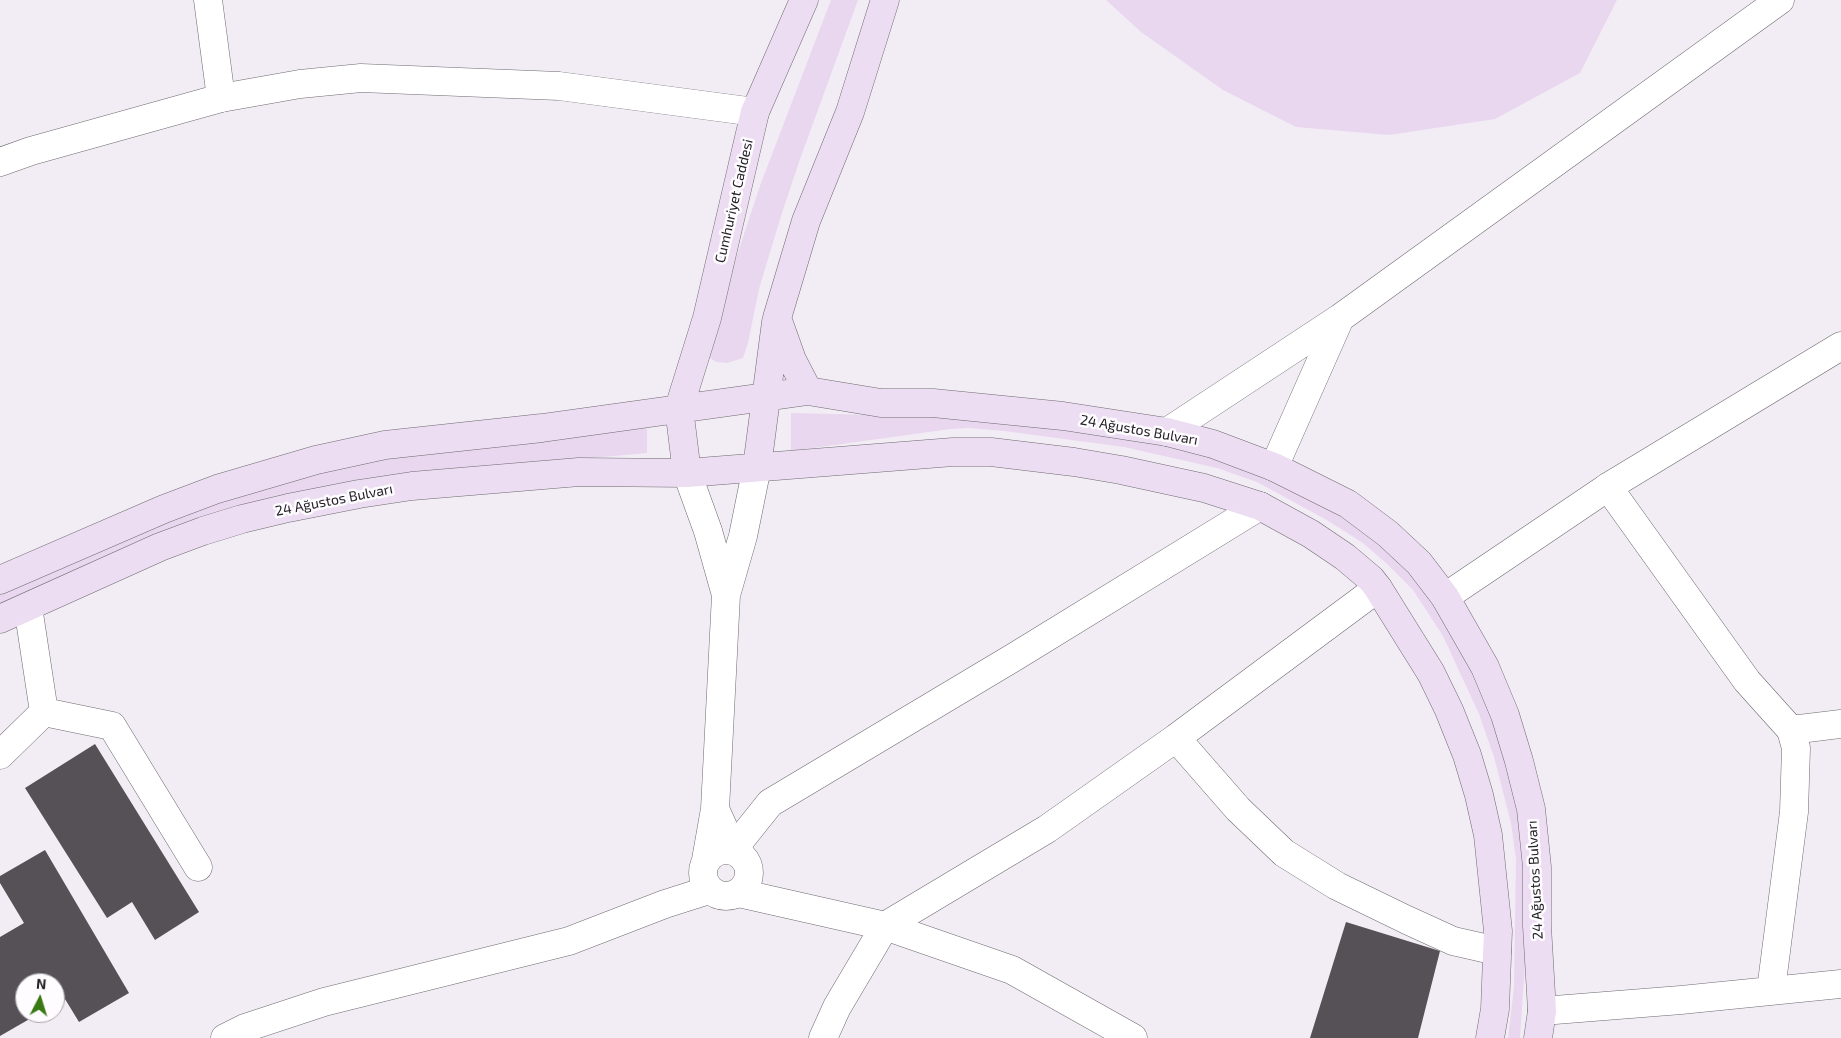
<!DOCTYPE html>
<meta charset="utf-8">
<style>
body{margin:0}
#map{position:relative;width:1841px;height:1038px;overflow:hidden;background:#f2edf4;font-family:"Exo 2",sans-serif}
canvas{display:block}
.north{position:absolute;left:15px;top:973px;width:50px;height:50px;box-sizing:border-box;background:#fefcff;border:1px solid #a6a4a7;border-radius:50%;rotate:5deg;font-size:14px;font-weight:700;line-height:20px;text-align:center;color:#232124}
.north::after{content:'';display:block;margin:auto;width:18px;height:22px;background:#3a7813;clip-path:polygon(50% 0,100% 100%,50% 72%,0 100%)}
</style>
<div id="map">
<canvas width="1841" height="1038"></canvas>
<div class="north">N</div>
</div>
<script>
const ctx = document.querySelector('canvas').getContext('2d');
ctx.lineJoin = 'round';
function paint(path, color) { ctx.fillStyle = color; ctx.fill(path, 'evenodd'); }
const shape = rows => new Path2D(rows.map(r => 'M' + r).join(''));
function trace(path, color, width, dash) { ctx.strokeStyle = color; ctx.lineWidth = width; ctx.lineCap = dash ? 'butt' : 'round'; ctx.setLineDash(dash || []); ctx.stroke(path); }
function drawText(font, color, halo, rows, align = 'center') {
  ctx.font = font + ' "Exo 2",sans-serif'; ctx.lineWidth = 5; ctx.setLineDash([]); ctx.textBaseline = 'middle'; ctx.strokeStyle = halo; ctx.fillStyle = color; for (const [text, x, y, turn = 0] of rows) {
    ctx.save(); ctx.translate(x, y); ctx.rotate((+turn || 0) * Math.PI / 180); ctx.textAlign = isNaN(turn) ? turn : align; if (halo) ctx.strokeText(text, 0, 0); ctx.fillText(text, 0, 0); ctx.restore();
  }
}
const green = shape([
 [831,0,858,0,799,162,781,216,759,289,748,343,743,358,727,363,716,362,709,357,707,345,761,183],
 [1106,0,1617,0,1580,73,1495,119,1389,135,1296,127,1223,90,1141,32],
 [791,413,964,417,1010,421,1138,440,1190,451,1228,461,1323,503,1367,534,1403,564,1430,595,1478,682,1498,730,1522,820,1526,949,1520,1038,1508,1038,1514,987,1516,859,1511,823,1494,757,1479,714,1443,636,1413,590,1387,564,1363,543,1325,519,1257,482,1217,468,1124,447,1004,431,968,428,951,429,791,451],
 [647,425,647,453,427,473,0,605,0,594,135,533,250,490,338,467,398,457]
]);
const building = shape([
 [95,744,199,912,155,940,132,902,107,918,25,788],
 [45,850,129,993,79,1022,65,999,55,1004,55,983,25,983,25,1013,40,1013,0,1036,0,937,24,923,0,883,0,876],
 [1346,922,1440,951,1418,1038,1310,1038]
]);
const minor = shape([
 [208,0,221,98],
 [1167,432,1340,318,1780,0],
 [1274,467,1340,318],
 [1608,487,1747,681,1791,730,1796,748,1794,812,1771,990],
 [44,712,112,726,198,867],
 [1176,738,1238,809,1284,853,1337,886,1407,920,1453,941,1497,951],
 [0,755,44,712,28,607],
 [734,851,742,838,770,803,1016,656,1260,506],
 [1542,1011,1681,1000,1841,984],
 [823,1038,837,1007,885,926,1047,829,1176,738,1378,588]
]);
const tertiary = shape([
 [0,162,31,151,221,98,300,84,361,78,559,86,755,112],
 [687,473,708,531,726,595,743,536,757,467],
 [1445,597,1608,487,1841,346],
 [1791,730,1841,724],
 [715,809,726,595],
 '703 873a23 23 0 1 1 46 0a23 23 0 1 1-46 0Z',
 [706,860,715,809,734,851],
 [739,893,885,926,1012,970,1133,1038],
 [225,1038,245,1028,324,1002,569,941,665,904,709,890]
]);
const secondary = shape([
 [885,0,850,112,806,221,777,318,792,360,808,391,881,403,933,403,1063,416,1167,432,1213,444,1274,467,1348,504,1388,534,1419,563,1445,597,1485,667,1505,715,1519,761,1531,809,1537,867,1537,926,1542,1011,1538,1038],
 [757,467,776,322],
 [687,473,679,408,707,318,755,112,804,0],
 [0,580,164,509,217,489,316,460,385,445,542,428,808,391],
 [0,619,160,547,203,531,242,519,288,508,359,494,412,486,579,472,687,473,953,452,991,452,1074,462,1121,470,1204,488,1260,506,1311,534,1345,557,1371,579,1378,588,1431,673,1449,710,1467,755,1479,795,1488,835,1498,931,1495,1009,1490,1038]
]);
const streetNames = [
 ["Cumhuriyet Caddesi",734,201,-77],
 ["24 Ağustos Bulvarı",1139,430,10],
 ["24 Ağustos Bulvarı",334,500,-11],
 ["24 Ağustos Bulvarı",1535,880,-93]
];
paint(green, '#e9d7ef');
paint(building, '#555157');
trace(minor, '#6e6a70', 29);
trace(tertiary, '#6e6a70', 29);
trace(secondary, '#6e6a70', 29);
trace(minor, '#fff', 28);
trace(tertiary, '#fff', 28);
trace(secondary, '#ecddf2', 28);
drawText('14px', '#232124', '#fefcff', streetNames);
</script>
